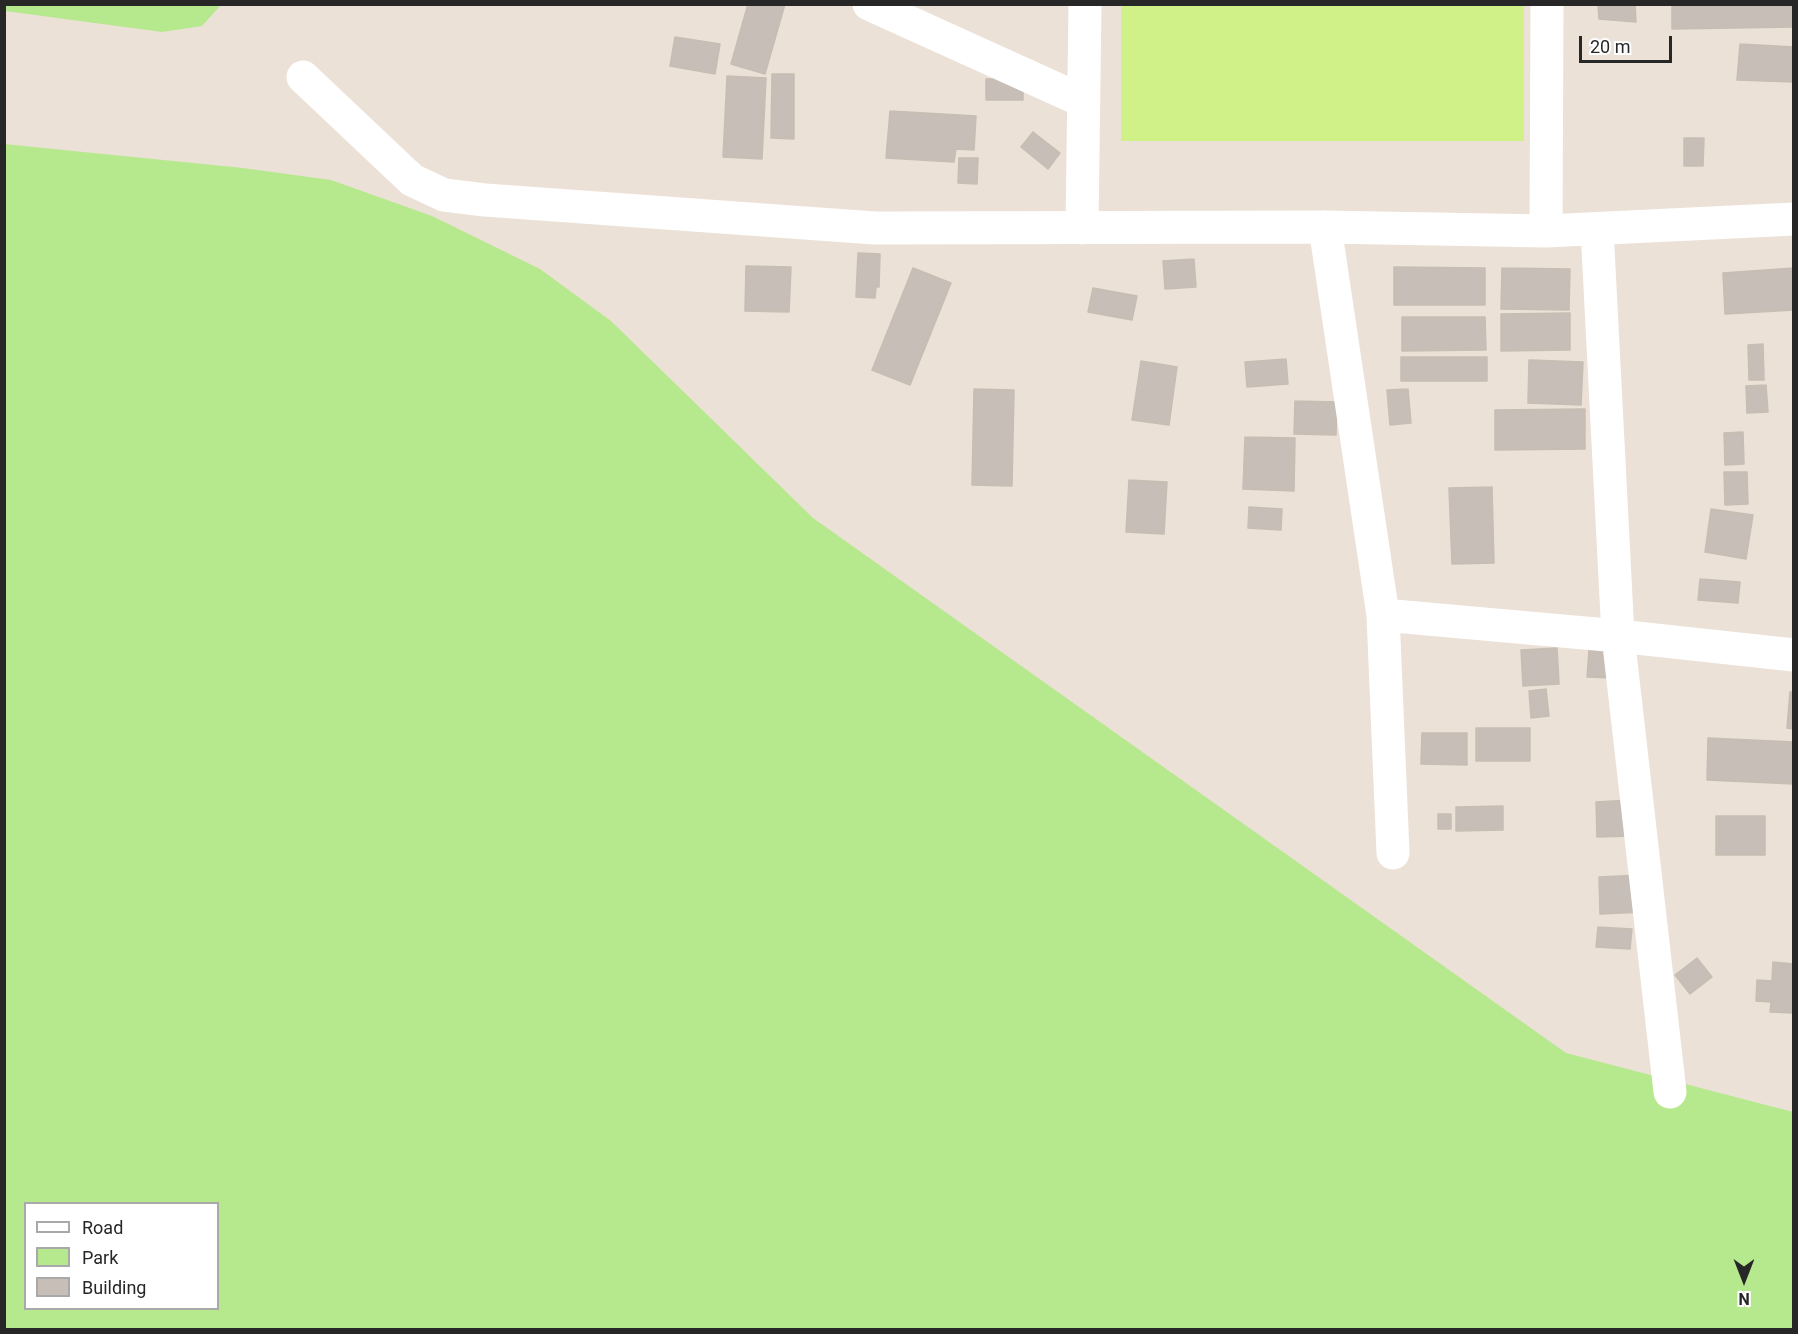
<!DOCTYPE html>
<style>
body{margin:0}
#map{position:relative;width:1798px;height:1334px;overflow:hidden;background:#ece1d7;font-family:Roboto,sans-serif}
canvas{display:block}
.frame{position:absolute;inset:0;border:6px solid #272727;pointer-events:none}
.legend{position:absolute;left:24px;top:1202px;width:195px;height:108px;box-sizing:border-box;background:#fff;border:2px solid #a9a9a9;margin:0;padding:8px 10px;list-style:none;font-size:18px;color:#272727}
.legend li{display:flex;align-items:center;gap:12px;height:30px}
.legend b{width:30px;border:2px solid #a9a9a9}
.north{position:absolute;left:1714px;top:1250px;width:60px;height:60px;-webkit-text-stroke:4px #fff;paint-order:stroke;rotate:180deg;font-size:16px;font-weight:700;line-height:24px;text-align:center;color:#272727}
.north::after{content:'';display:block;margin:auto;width:21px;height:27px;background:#272727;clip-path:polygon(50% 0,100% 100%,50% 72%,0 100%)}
.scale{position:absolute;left:1579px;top:36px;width:93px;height:27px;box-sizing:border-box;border:3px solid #272727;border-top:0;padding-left:8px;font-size:18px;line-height:21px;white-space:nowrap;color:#272727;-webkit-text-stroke:4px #fff;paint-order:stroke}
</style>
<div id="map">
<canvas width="1798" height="1334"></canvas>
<div class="frame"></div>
<ul class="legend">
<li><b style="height:8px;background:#fff"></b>Road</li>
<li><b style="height:16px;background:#b6e88d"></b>Park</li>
<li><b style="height:16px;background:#c7beb7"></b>Building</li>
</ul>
<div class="north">N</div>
<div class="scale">20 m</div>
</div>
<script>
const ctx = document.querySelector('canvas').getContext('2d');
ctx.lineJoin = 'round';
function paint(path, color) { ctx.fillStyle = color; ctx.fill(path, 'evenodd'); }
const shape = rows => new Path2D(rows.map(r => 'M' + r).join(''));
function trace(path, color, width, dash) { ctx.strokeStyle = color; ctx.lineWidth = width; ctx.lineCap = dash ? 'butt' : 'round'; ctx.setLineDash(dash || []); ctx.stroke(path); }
const green = shape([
 [5,4,221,4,221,5,202,26,162,32,5,11],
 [4,144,243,168,331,180,432,216,540,269,611,321,813,518,1566,1053,1793,1112,1793,1329,5,1329],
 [26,1204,218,1204,218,1308,26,1308]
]);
const pitch = shape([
 [1121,5,1524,5,1524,141,1121,141]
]);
const building = shape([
 [748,4,785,4,765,74,731,64,748,4],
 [1598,4,1635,4,1636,22,1599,19,1598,4],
 [1672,4,1794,4,1794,27,1672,29,1672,4],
 [675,37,720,44,715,74,670,66,675,37],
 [1740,44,1794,47,1794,82,1737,80,1740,44],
 [772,74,794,74,794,139,771,138,772,74],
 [727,76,766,78,762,159,723,157,727,76],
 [986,79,1023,79,1023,100,986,100,986,79],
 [890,111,976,116,974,150,956,149,954,162,886,158,890,111],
 [1033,132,1060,153,1048,169,1021,147,1033,132],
 [1684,138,1704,138,1703,166,1684,166,1684,138],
 [959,158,978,158,977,184,958,183,959,158],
 [858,253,880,254,879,287,876,287,875,298,856,297,858,253],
 [1194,259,1196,287,1165,289,1163,261,1194,259],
 [746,266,791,267,789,312,745,311,746,266],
 [1394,267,1485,268,1485,305,1394,305,1394,267],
 [913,268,951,283,910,385,872,370,913,268],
 [1502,268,1570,269,1569,310,1501,309,1502,268],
 [1794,268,1794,310,1725,314,1723,273,1794,268],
 [1093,288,1137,296,1132,320,1088,312,1093,288],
 [1570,313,1570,350,1501,351,1501,314,1570,313],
 [1402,317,1485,317,1486,350,1402,351,1402,317],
 [1763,344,1764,380,1749,380,1748,345,1763,344],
 [1401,357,1487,357,1487,381,1401,381,1401,357],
 [1286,359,1288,384,1247,387,1245,362,1286,359],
 [1529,360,1583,362,1581,405,1528,403,1529,360],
 [1141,361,1177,367,1169,425,1132,420,1141,361],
 [1766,385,1768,412,1747,413,1746,386,1766,385],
 [974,389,1014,390,1012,486,972,485,974,389],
 [1408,389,1411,423,1390,425,1387,390,1408,389],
 [1295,401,1337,402,1336,435,1294,434,1295,401],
 [1585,409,1585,449,1495,450,1495,410,1585,409],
 [1743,432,1744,464,1725,465,1724,433,1743,432],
 [1245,437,1295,438,1294,491,1243,489,1245,437],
 [1724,472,1747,472,1748,504,1725,505,1724,472],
 [1129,480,1167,482,1164,534,1126,532,1129,480],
 [1492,487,1494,563,1452,564,1449,488,1492,487],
 [1249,507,1282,509,1281,530,1248,528,1249,507],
 [1711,509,1753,515,1746,559,1705,552,1711,509],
 [1700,579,1740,582,1738,603,1698,600,1700,579],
 [1557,648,1559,684,1523,686,1521,650,1557,648],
 [1589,650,1616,651,1614,678,1587,677,1589,650],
 [1546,689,1549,716,1531,718,1529,691,1546,689],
 [1790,692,1794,692,1794,729,1787,728,1790,692],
 [1476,728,1530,728,1530,761,1476,761,1476,728],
 [1422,733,1467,733,1467,765,1421,764,1422,733],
 [1708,738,1794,742,1794,784,1707,780,1708,738],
 [1631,800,1632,836,1597,837,1596,802,1631,800],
 [1503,806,1503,830,1456,831,1456,807,1503,806],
 [1438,814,1451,814,1451,829,1438,829,1438,814],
 [1716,816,1765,816,1765,855,1716,855,1716,816],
 [1642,875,1643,912,1600,914,1599,877,1642,875],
 [1598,927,1632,929,1630,949,1596,947,1598,927],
 [1697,958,1712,977,1690,994,1675,975,1697,958],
 [1773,962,1794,964,1794,1013,1770,1012,1771,1002,1756,1001,1757,980,1772,981,1773,962]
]);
const minor = shape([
 [869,4,1083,101],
 [1547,4,1546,231,1794,219],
 [303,77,412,180,444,195,485,200,875,228,1325,227,1546,231],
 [1325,227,1383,615,1393,853],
 [1082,228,1085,4],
 [1597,229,1618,636,1670,1092],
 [1383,615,1618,636,1794,655]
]);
paint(green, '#b6e88d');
paint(pitch, '#cff188');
paint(building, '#c7beb7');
trace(building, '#c7bdb1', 1.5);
trace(minor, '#fff', 33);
</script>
